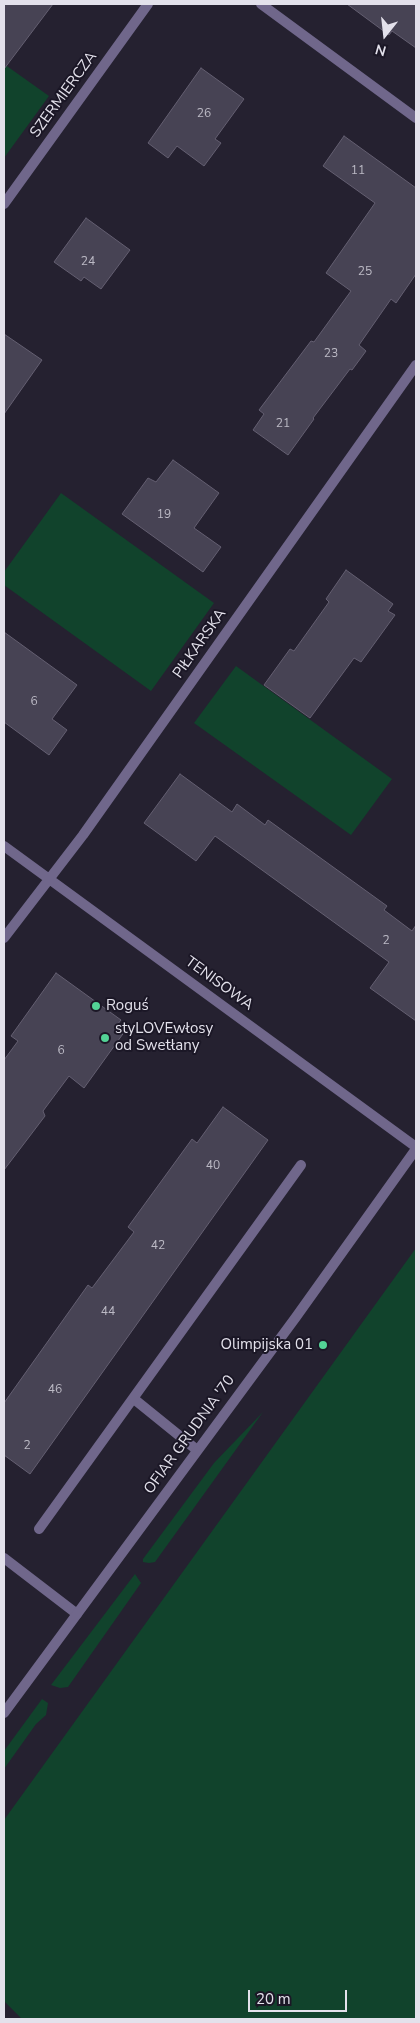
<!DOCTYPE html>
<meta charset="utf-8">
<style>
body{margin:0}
#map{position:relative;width:420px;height:2023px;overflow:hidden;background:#252130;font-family:"Nunito Sans",sans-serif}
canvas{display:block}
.frame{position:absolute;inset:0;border:5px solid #e3e1eb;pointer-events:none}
.north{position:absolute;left:360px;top:10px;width:50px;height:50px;-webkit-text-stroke:4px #1b1726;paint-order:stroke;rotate:196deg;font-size:14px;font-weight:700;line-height:20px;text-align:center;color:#e3e1eb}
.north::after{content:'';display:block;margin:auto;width:18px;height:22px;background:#e3e1eb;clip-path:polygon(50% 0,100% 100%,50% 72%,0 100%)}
.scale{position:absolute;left:248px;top:1990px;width:99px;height:22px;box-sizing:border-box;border:2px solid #e3e1eb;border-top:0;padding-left:6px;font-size:15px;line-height:18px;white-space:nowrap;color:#e3e1eb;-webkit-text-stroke:4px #1b1726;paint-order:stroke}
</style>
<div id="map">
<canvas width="420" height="2023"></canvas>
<div class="frame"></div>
<div class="north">N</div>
<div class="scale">20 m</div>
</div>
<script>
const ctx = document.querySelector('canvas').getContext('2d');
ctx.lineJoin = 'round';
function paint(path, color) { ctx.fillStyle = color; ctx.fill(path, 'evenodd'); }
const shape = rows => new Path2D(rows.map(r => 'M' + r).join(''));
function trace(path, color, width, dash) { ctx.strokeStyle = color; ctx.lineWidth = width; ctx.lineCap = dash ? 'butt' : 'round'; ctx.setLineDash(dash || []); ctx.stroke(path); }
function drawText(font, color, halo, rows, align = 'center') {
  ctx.font = font + ' "Nunito Sans",sans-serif'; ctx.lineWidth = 4; ctx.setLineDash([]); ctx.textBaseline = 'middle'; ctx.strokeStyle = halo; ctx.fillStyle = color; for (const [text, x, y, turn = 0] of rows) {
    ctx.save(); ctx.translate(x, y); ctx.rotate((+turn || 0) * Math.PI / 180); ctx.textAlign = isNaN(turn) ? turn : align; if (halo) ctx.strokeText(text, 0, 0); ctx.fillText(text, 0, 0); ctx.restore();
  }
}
const green = shape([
 [4,64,49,96,4,158],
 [61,493,214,603,151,691,4,585,4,572],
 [236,666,392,779,351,835,194,723],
 [416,1248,416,2019,22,2019,4,2001,4,1820],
 [263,1412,155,1562,149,1563,143,1562,143,1559,214,1463],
 [135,1574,141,1583,68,1687,60,1688,51,1685],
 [42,1699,48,1703,46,1715,36,1724,4,1769,4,1751]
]);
const building = shape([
 [4,4,53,4,4,69,4,4],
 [347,4,416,4,416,48,392,31,389,35,347,4],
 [201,68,244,99,215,139,221,143,204,166,177,146,168,158,148,143,201,68],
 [344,136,416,188,416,274,396,303,391,299,359,345,366,351,352,370,350,369,313,418,314,419,288,455,253,430,264,414,259,410,311,341,314,342,351,291,326,273,375,203,323,166,344,136],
 [86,218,130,250,101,289,84,277,81,281,54,262,86,218],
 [4,334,42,360,4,414,4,334],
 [173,460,219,493,194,528,221,547,203,572,122,514,148,478,156,482,173,460],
 [346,570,393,604,388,611,395,615,361,662,354,658,310,718,264,685,290,649,294,651,329,602,326,599,346,570],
 [4,632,77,685,52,719,67,730,49,755,4,722,4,632],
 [180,774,232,812,237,804,265,825,268,820,387,906,384,910,412,931,416,925,416,1021,370,988,389,962,215,836,196,861,144,823,180,774],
 [56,973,121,1020,117,1025,125,1031,84,1088,69,1076,43,1111,45,1116,4,1170,4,1060,18,1041,11,1036,56,973],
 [223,1107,268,1140,30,1474,4,1455,4,1403,88,1285,92,1288,134,1232,128,1227,192,1139,197,1143,223,1107]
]);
const minor = shape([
 [261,4,416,118],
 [4,204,148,4],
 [4,846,416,1147],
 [4,938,83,835,416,365],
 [134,1399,197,1450],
 [39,1529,301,1165],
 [4,1558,77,1614]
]);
const tertiary = shape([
 [4,1713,296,1317,416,1149]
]);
const markers = [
 [96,1006,5,"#53d396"],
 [105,1038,5,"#53d396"],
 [323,1345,5,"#53d396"]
];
const numberNames = [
 ["26",204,114],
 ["11",358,171],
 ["24",88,262],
 ["25",365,272],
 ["23",331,354],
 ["21",283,424],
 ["19",164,515],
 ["6",34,702],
 ["2",386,941],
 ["6",61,1051],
 ["40",213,1166],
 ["42",158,1246],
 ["44",108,1312],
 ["46",55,1390],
 ["2",27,1446]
];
const streetNames = [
 ["SZERMIERCZA",64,95,-54],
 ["PIŁKARSKA",200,644,-55],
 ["TENISOWA",219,984,36],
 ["OFIAR GRUDNIA '70",190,1435,-54]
];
const poiNames = [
 ["Roguś",106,1006],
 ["styLOVEwłosy",115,1029],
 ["od Swetłany",115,1046],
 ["Olimpijska 01",313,1345,"right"]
];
paint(green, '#11432c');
paint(building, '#474354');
trace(building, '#645f71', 1);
trace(minor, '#70678b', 10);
trace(tertiary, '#70678b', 10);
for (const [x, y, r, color] of markers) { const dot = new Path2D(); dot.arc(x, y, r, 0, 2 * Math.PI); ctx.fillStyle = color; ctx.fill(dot); trace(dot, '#1b1726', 2); }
drawText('12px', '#bcbac5', null, numberNames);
drawText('15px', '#e3e1eb', '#1b1726', streetNames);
drawText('15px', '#e3e1eb', '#1b1726', poiNames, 'left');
</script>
